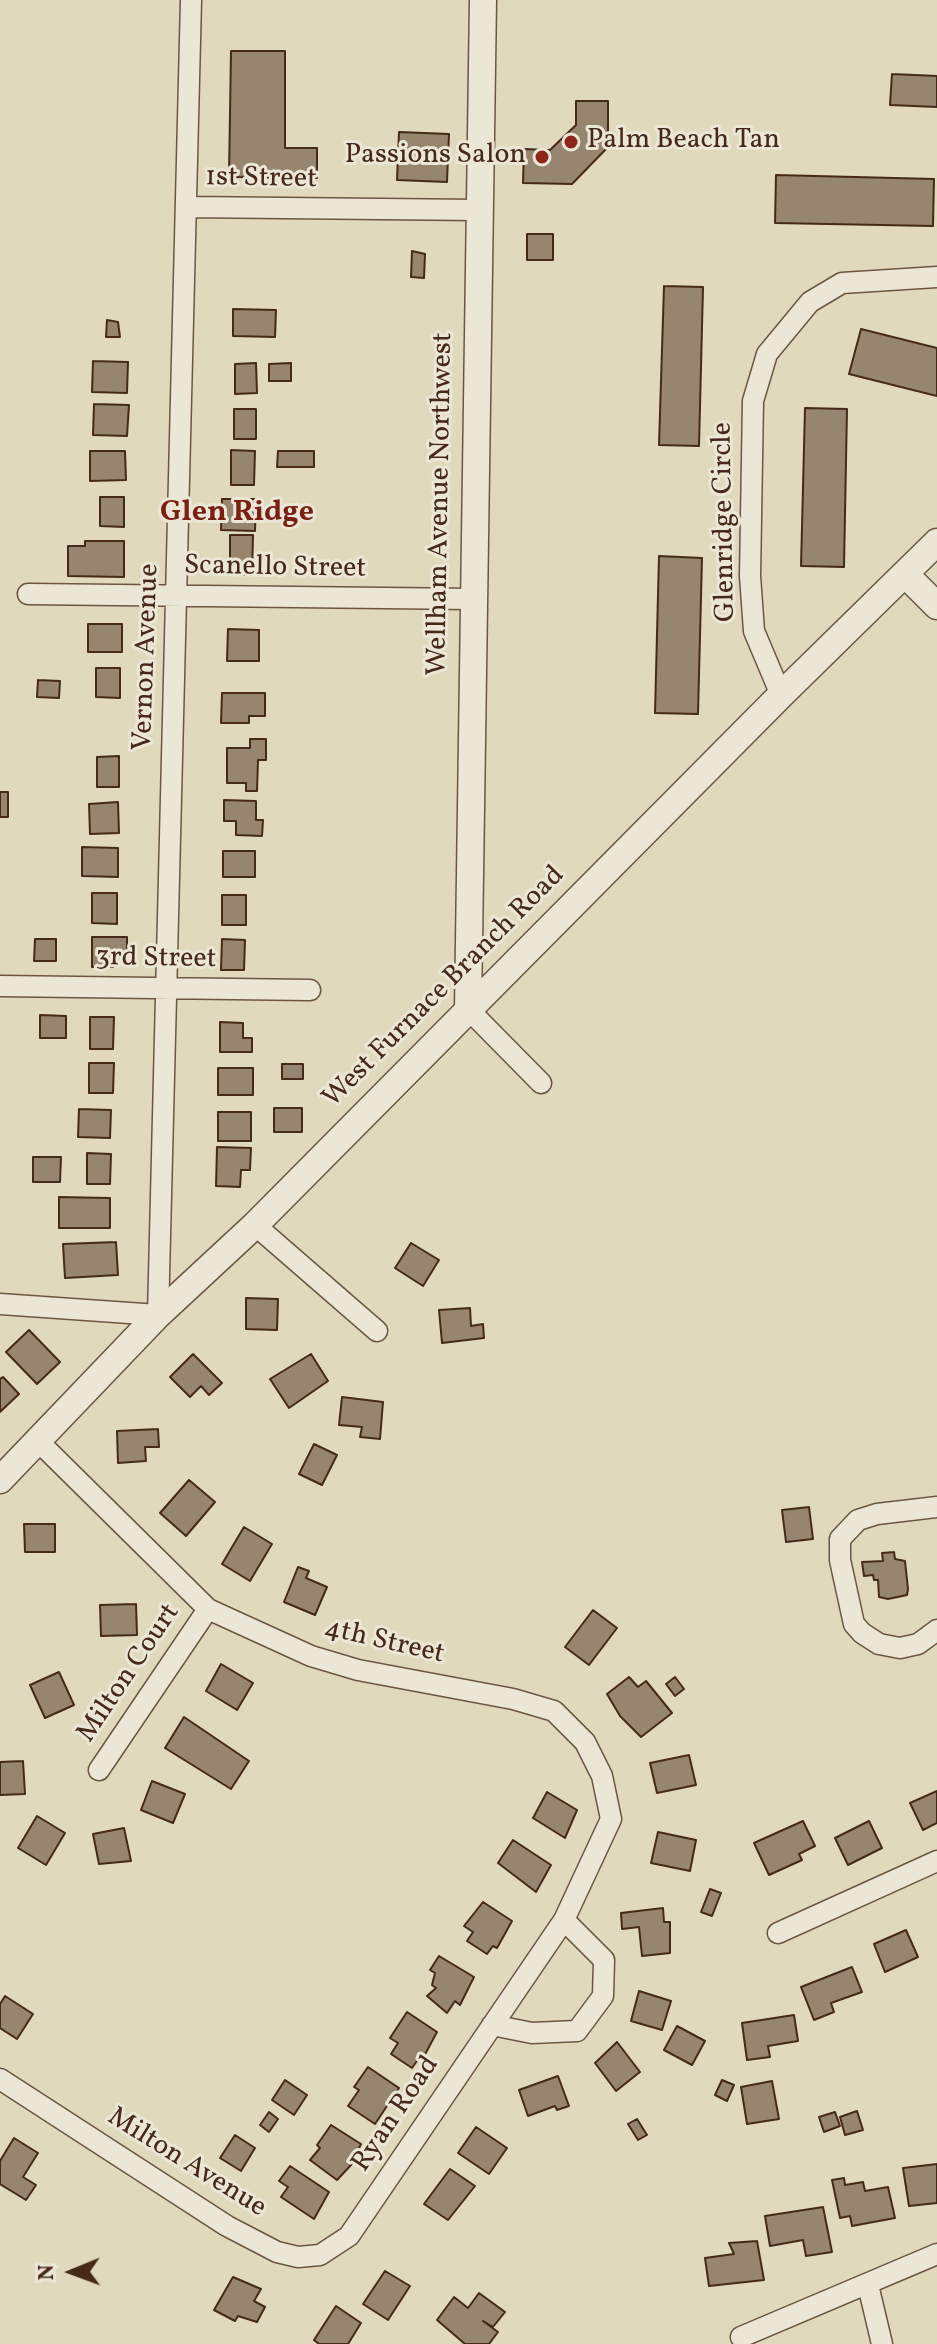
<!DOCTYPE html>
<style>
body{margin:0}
#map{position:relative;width:937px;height:2344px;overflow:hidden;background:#e0d9be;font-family:Vollkorn,serif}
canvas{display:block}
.north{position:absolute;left:32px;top:2232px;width:80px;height:80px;-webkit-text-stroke:6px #ebe6d5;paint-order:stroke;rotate:269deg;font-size:22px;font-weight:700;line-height:32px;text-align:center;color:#462a19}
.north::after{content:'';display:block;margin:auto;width:28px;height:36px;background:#462a19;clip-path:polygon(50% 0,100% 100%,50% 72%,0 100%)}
</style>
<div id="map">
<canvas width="937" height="2344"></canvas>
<div class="north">N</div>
</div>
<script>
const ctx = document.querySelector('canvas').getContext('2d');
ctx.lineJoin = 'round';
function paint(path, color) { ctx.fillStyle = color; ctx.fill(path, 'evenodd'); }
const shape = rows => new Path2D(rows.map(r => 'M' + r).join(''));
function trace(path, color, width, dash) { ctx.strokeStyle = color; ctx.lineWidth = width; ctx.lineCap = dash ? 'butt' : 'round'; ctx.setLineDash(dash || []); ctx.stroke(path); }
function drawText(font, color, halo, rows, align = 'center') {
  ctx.font = font + ' Vollkorn,serif'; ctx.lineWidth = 6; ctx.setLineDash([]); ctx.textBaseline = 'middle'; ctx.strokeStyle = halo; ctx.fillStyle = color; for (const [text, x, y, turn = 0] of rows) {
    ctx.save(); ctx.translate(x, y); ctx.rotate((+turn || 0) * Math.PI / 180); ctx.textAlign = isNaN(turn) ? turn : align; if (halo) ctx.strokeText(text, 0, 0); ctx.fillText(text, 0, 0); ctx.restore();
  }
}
const building = shape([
 [231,51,285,51,285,148,317,148,317,178,229,177,231,51],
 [892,74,937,76,937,107,890,105,892,74],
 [576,101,608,101,608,147,572,184,523,183,524,149,550,150,576,125,576,101],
 [399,132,449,134,447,182,397,180,399,132],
 [776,175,934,179,933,226,775,223,776,175],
 [527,234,553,234,553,260,527,260,527,234],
 [412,251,425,254,424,278,411,277,412,251],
 [664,286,703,287,699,446,659,445,664,286],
 [233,309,276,310,275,337,233,336,233,309],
 [107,320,118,322,120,337,106,337,107,320],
 [861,329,937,348,937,396,849,374,861,329],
 [93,361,128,362,127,393,92,392,93,361],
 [256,363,257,393,235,394,235,364,256,363],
 [291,363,291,381,269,381,269,364,291,363],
 [94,404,129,405,127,436,93,435,94,404],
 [805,408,847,409,844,567,801,566,805,408],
 [234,409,256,409,256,439,234,439,234,409],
 [231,450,255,451,254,485,231,485,231,450],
 [90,451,125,451,126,480,90,481,90,451],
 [278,451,314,451,314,467,277,467,278,451],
 [100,497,124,497,124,527,100,526,100,497],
 [222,499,256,499,255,531,221,530,222,499],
 [230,535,253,535,252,575,230,575,230,535],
 [85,541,124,541,124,577,68,576,68,546,85,546,85,541],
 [659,556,702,558,698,714,655,713,659,556],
 [88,624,122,624,122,652,88,652,88,624],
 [228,629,259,630,259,661,227,661,228,629],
 [96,668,120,668,120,698,96,697,96,668],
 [38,680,60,681,59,698,37,697,38,680],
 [222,693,265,693,265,716,249,716,249,723,221,723,222,693],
 [250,739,266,739,266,760,258,760,257,791,246,791,246,783,227,783,227,748,250,748,250,739],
 [119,756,119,787,97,787,97,757,119,756],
 [0,792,8,792,8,817,0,817,0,792],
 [224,800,256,801,256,820,263,820,262,836,236,835,236,821,224,821,224,800],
 [118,802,119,833,90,834,89,804,118,802],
 [82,847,118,848,118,877,82,876,82,847],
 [223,851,255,851,255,877,223,877,223,851],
 [92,893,117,893,117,924,92,923,92,893],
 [222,895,246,895,246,925,222,925,222,895],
 [92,937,127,937,127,958,114,958,113,967,92,967,92,937],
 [35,939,56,939,56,961,34,961,35,939],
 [222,939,245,940,244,970,221,970,222,939],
 [40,1015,66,1016,66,1038,40,1038,40,1015],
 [90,1017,114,1017,113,1049,90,1049,90,1017],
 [220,1022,243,1023,243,1038,252,1038,252,1052,220,1052,220,1022],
 [89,1063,114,1063,113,1093,89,1093,89,1063],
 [282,1064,303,1064,303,1079,282,1079,282,1064],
 [218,1068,253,1068,253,1095,218,1095,218,1068],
 [274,1108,302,1108,302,1132,274,1132,274,1108],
 [79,1109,111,1110,110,1138,78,1137,79,1109],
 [218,1112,251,1112,251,1141,218,1141,218,1112],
 [217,1147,251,1148,250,1170,241,1170,240,1187,216,1186,217,1147],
 [87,1153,111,1154,110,1184,87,1184,87,1153],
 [33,1157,61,1157,60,1182,33,1182,33,1157],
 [59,1197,110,1198,110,1228,59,1228,59,1197],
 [116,1242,118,1275,65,1278,63,1244,116,1242],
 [411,1243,439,1260,423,1286,395,1268,411,1243],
 [246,1298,278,1299,277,1330,246,1329,246,1298],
 [470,1308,471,1326,483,1324,484,1338,442,1343,439,1310,470,1308],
 [29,1330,60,1362,37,1384,6,1352,29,1330],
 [193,1354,222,1383,209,1395,201,1386,190,1397,170,1377,193,1354],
 [311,1354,328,1381,289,1408,270,1379,311,1354],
 [3,1377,19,1394,0,1412,0,1379,3,1377],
 [342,1397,383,1402,380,1439,360,1437,362,1427,339,1425,342,1397],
 [158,1429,159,1447,145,1447,146,1461,118,1463,117,1431,158,1429],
 [314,1444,337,1455,322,1485,299,1474,314,1444],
 [189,1480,215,1502,186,1536,160,1513,189,1480],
 [809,1507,813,1539,786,1542,782,1510,809,1507],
 [24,1524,55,1524,55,1552,25,1552,24,1524],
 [244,1527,272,1544,250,1581,222,1564,244,1527],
 [894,1552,895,1559,905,1561,908,1589,907,1595,888,1599,879,1597,878,1580,874,1580,873,1575,864,1576,862,1562,883,1561,882,1553,894,1552],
 [298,1567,309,1571,306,1578,327,1587,315,1615,284,1602,298,1567],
 [136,1604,137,1635,101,1636,100,1605,136,1604],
 [593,1610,617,1628,589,1665,565,1647,593,1610],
 [221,1664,253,1683,237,1710,206,1691,221,1664],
 [59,1672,74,1705,45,1718,30,1685,59,1672],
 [629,1677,638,1687,646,1681,672,1713,641,1737,620,1716,607,1694,629,1677],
 [675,1677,684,1689,675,1696,666,1684,675,1677],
 [184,1717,249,1761,231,1789,165,1748,184,1717],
 [689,1755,696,1785,657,1793,650,1763,689,1755],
 [23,1761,25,1794,0,1795,0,1762,23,1761],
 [152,1781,185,1794,173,1823,141,1810,152,1781],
 [937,1791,937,1823,923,1830,910,1803,937,1791],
 [547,1792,577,1810,565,1838,533,1818,547,1792],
 [37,1816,65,1833,46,1865,18,1848,37,1816],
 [803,1821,815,1846,799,1854,802,1860,769,1875,754,1843,803,1821],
 [869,1821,882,1848,848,1865,835,1838,869,1821],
 [124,1828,131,1861,99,1864,93,1834,124,1828],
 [658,1832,696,1840,690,1871,651,1863,658,1832],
 [513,1840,551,1865,536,1892,498,1863,513,1840],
 [710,1889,721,1893,712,1916,701,1912,710,1889],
 [483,1902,512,1921,497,1948,493,1946,487,1954,467,1941,473,1932,464,1926,483,1902],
 [663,1908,664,1922,670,1922,670,1953,642,1956,639,1927,622,1929,621,1913,663,1908],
 [906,1930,918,1957,885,1972,874,1944,906,1930],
 [439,1956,474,1977,460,2005,455,2001,447,2013,427,1996,436,1988,432,1985,435,1973,430,1970,439,1956],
 [852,1967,862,1992,831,2003,834,2012,814,2020,801,1987,852,1967],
 [639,1991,671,2001,662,2030,631,2021,639,1991],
 [5,1996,33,2014,17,2039,0,2028,0,2004,5,1996],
 [407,2012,437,2032,422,2060,419,2058,412,2068,391,2054,398,2043,390,2038,407,2012],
 [794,2015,798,2041,768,2046,770,2057,747,2060,742,2023,794,2015],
 [677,2026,705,2041,692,2065,664,2050,677,2026],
 [617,2042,640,2072,616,2091,595,2063,617,2042],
 [368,2067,399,2088,375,2124,348,2106,359,2090,354,2087,368,2067],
 [558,2076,569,2106,557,2110,555,2106,528,2116,519,2090,558,2076],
 [285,2080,307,2095,294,2115,272,2100,285,2080],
 [722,2080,734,2085,727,2101,715,2095,722,2080],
 [772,2081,779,2119,747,2124,741,2087,772,2081],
 [857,2111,863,2130,845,2135,840,2117,857,2111],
 [269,2112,278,2119,269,2132,260,2125,269,2112],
 [835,2112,840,2126,824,2132,819,2117,835,2112],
 [637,2119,647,2135,638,2140,628,2124,637,2119],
 [331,2125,361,2144,351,2165,337,2180,310,2160,320,2148,317,2145,331,2125],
 [476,2127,507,2148,489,2174,458,2153,476,2127],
 [235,2135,255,2148,241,2171,220,2158,235,2135],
 [14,2138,38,2153,23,2177,36,2185,26,2200,0,2184,0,2161,14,2138],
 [937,2164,937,2203,909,2206,903,2168,937,2164],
 [290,2166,329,2192,314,2219,281,2197,288,2187,279,2181,290,2166],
 [450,2169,475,2186,448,2220,424,2204,450,2169],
 [844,2178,845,2185,863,2182,865,2191,888,2187,895,2218,852,2226,850,2216,840,2218,832,2180,844,2178],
 [823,2207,832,2252,806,2256,803,2240,770,2246,765,2216,823,2207],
 [757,2241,764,2280,709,2286,705,2258,734,2254,729,2243,757,2241],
 [385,2271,410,2286,388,2320,363,2304,385,2271],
 [233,2277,261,2289,254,2301,265,2307,257,2322,238,2316,235,2321,214,2310,233,2277],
 [479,2293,505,2312,493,2327,483,2321,498,2332,489,2344,465,2344,437,2320,454,2297,468,2308,479,2293],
 [336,2306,361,2323,348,2344,319,2344,314,2340,336,2306]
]);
const minor = shape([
 [188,207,477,210],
 [28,594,473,599],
 [781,695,754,631,750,576,753,401,767,354,810,302,842,283,937,277],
 [0,986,310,990],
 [468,1009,541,1083],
 [255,1225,377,1331],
 [0,1304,158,1315,191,0],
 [937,1507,877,1514,858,1520,840,1539,840,1560,854,1624,862,1633,879,1644,900,1648,918,1644,937,1630],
 [99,1770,208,1609],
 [778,1933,937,1861],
 [492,2025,532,2033,577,2031,603,1996,604,1960,564,1920],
 [0,2079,227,2226,277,2252,298,2257,320,2255,349,2236,564,1920,611,1819,602,1776,585,1742,554,1711,513,1699,358,1670,311,1656,208,1609,39,1442],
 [868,2285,882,2344],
 [741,2337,937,2254]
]);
const tertiary = shape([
 [905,574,937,606],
 [468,1009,483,0],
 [0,1480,158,1315,255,1225,781,695,937,542]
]);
const markers = [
 [571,142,8,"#8f2418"],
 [542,157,8,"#8f2418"]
];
const poiNames = [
 ["Palm Beach Tan",587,142],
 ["Passions Salon",526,157,"right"]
];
const streetNames = [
 ["1st Street",261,180,1],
 ["Wellham Avenue Northwest",442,504,-89],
 ["Glenridge Circle",726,522,-91],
 ["Scanello Street",275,569,1],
 ["Vernon Avenue",148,657,-88],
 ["3rd Street",156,960,1],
 ["West Furnace Branch Road",445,988,-45],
 ["4th Street",384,1643,13],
 ["Milton Court",130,1674,-56],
 ["Ryan Road",397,2115,-56],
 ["Milton Avenue",186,2164,32]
];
const neighbourhoodNames = [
 ["Glen Ridge",237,514]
];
paint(building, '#96856f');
trace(building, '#462a19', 2);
trace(minor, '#6c5642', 23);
trace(tertiary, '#6c5642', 29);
trace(minor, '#ebe6d5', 20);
trace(tertiary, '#ebe6d5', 26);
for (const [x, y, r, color] of markers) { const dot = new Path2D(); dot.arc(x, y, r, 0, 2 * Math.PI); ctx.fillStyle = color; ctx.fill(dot); trace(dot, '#ebe6d5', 3); }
drawText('28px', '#462a19', '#ebe6d5', poiNames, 'left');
drawText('28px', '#462a19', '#ebe6d5', streetNames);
drawText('bold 30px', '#7a1f14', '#ebe6d5', neighbourhoodNames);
</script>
